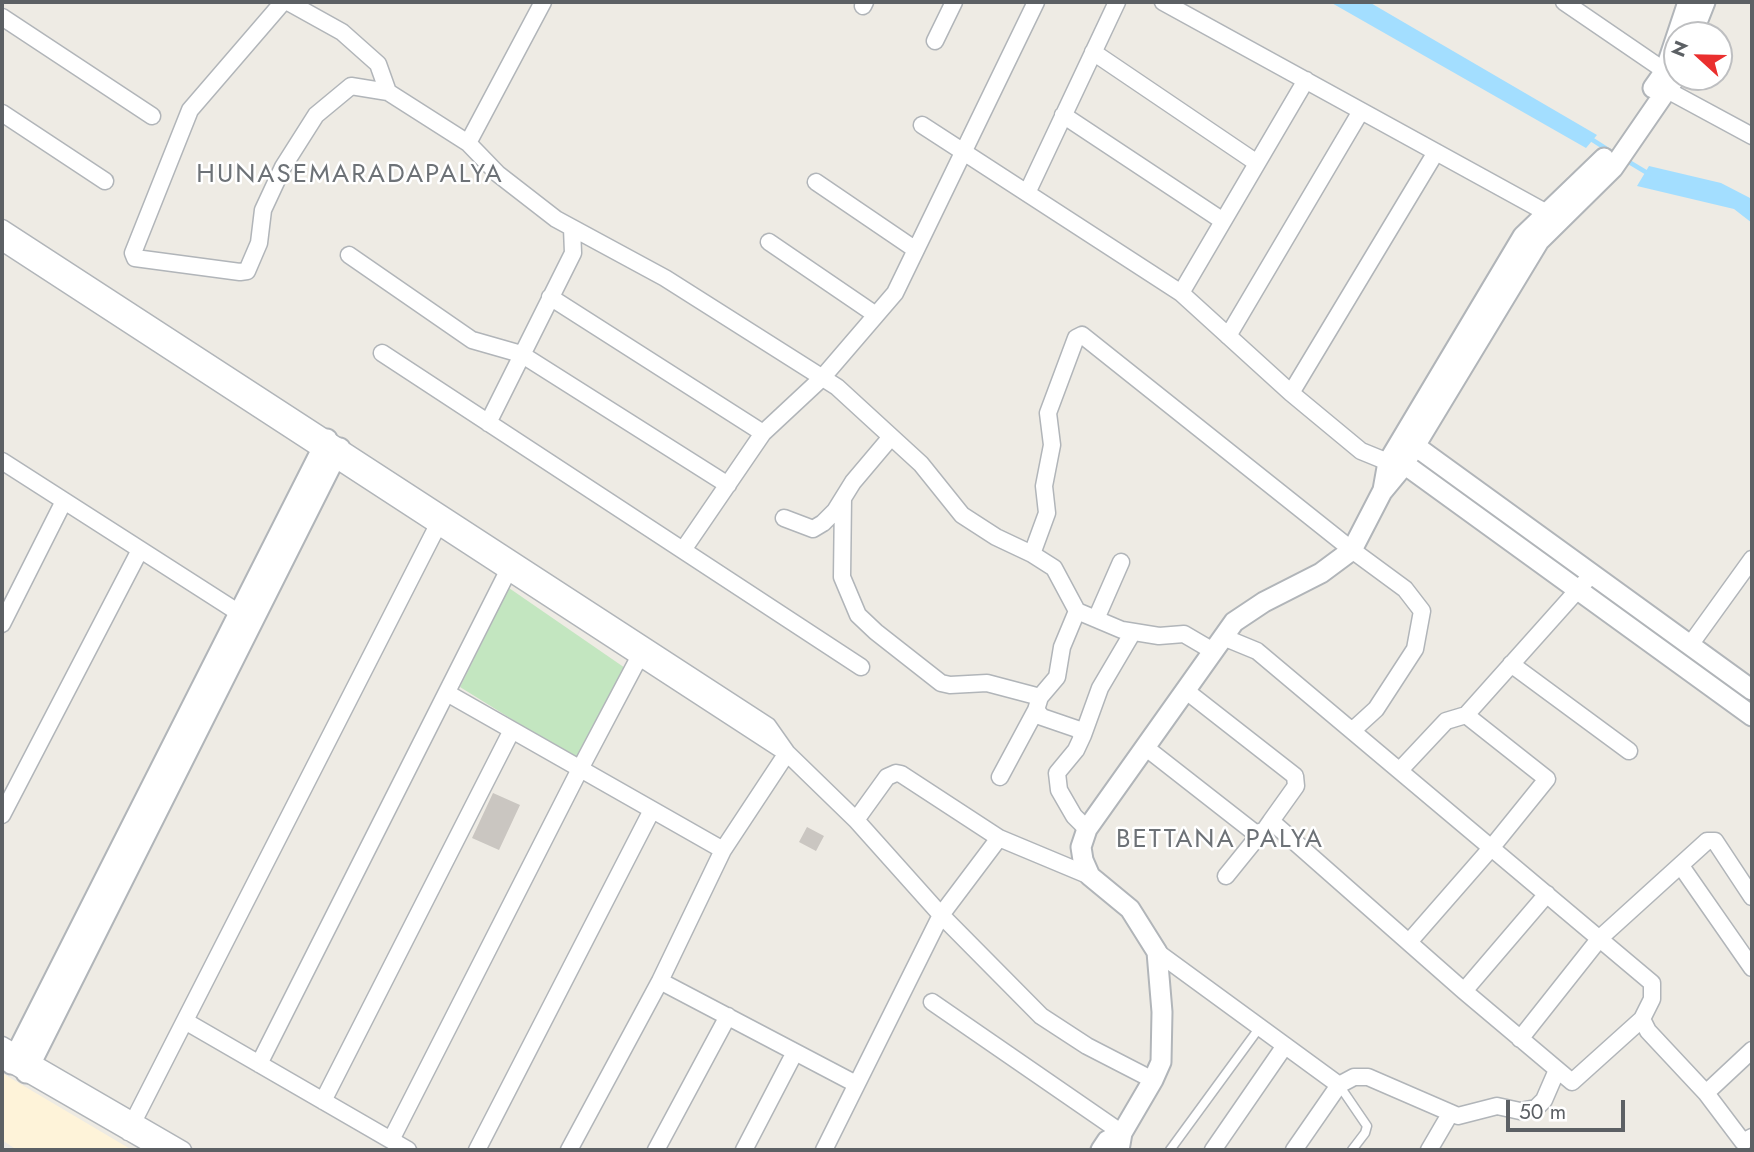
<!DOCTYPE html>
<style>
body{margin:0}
#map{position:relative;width:1754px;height:1152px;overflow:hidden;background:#eeebe4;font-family:Jost,sans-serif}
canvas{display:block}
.frame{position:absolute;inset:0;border:4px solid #5c6064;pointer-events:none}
.north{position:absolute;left:1663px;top:21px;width:70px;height:70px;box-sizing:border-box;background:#fff;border:2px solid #bebfc1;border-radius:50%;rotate:292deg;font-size:19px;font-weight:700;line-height:28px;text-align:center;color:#5c6064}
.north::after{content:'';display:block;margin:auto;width:24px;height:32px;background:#ea2f2e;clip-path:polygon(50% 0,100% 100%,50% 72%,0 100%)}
.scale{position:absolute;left:1506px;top:1100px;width:119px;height:32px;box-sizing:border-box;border:4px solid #5c6064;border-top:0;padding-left:9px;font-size:21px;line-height:24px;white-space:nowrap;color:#5c6064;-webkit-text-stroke:5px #fff;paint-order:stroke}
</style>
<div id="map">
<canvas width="1754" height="1152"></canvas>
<div class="frame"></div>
<div class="north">N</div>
<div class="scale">50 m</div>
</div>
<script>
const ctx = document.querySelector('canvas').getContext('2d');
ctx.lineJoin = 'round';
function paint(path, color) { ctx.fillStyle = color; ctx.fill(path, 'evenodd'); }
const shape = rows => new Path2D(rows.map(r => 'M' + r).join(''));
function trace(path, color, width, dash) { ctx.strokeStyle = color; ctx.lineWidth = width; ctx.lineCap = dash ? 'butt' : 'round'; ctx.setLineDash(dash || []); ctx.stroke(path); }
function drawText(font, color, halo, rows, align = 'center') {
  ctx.font = font + ' Jost,sans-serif'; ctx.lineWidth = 5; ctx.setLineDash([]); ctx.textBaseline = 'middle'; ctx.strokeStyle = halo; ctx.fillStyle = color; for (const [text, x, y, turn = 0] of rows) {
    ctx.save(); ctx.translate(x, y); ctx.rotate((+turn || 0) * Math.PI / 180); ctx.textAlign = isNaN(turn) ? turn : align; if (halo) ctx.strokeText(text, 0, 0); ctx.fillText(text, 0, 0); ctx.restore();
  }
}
const commercial = shape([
 [2,1073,132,1150,17,1150,2,1140]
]);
const green = shape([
 [509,588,628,670,579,761,460,687]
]);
const water = shape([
 [1330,2,1369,2,1597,135,1586,148],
 [1649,166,1721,183,1750,198,1752,200,1752,223,1734,209,1637,186]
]);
const stream = shape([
 [1588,137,1616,155],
 [1624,159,1649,174]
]);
const building = shape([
 [493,793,520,805,499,850,472,838],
 [807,827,824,836,816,851,799,842]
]);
const service = shape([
 [1339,1085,1367,1126,1365,1133,1352,1150],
 [1170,1150,1260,1027]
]);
const minor = shape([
 [283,2,190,110,133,253,135,258,240,272,247,271,259,243,263,210,283,167,316,115,351,86,388,92,468,143,498,174,556,219,665,278,837,387,921,464,962,515,996,537,1032,554,1054,568,1077,611,1122,630,1159,636,1184,634,1213,651],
 [288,2,342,32,378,64,388,92],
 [1163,2,1547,213],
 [1564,2,1665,71],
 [863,6,865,2],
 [2,17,152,116],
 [935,41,954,2],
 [1093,52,1257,163],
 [1667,90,1752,136],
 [2,113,105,181],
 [1063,115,1223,221],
 [922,125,1181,293,1291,393,1361,451,1388,462],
 [468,143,543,2],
 [816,182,916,250],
 [1027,193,1117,2],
 [2,228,768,726,787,753,856,820,941,915,1041,1016,1087,1046,1153,1080],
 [2,242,779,748],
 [769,242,876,315],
 [349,255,472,340,521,354,728,485],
 [1181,293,1306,80],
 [550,297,763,433],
 [1228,336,1361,111],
 [382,353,861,667],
 [1291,393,1436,152],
 [488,423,573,253,572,228],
 [2,461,247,618],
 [843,498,842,577,858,615,876,632,941,683,950,685,987,683,1040,697],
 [784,518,813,529,823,523,835,511,853,482,891,437],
 [683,550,763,433,822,378,895,293,1036,2],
 [1032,554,1047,513,1044,486,1052,445,1048,413,1076,338,1082,335,1352,550,1405,589,1422,611,1415,649,1376,709,1353,730],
 [1077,611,1062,647,1057,677,1040,697,1036,710,1042,717,1077,729,1083,735,1076,750,1057,773,1059,790,1074,816,1087,829],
 [1096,619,1121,562],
 [2,624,64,501],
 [1223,637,1257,651,1652,983,1652,999,1642,1019,1648,1031,1706,1093,1743,1142,1752,1137],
 [1690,645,1752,559],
 [1511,664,1629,751],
 [1185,690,1295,776,1296,786,1271,821],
 [447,693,723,850],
 [1083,735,1100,688,1133,632],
 [1145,747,1255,833,1264,831,1271,821,1464,991,1572,1082,1642,1019],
 [1400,770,1446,721,1466,715,1592,574],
 [1000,777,1036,710],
 [2,815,140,550],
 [856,820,887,777,896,773,901,774,999,838,1090,876],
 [1681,866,1752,968],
 [1226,876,1260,834],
 [1409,942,1492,847,1547,779,1466,715],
 [1157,952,1339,1085,1354,1077,1368,1077,1458,1116,1497,1106,1520,1111,1536,1108,1544,1100,1557,1070],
 [660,981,856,1084],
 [1464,991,1547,894],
 [932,1002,1122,1133],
 [185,1021,408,1150],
 [1520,1039,1600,938,1707,841,1715,841,1752,897],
 [2,1045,183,1150],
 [2,1059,160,1150],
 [259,1064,512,563],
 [1706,1093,1752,1050],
 [323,1101,512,730],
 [128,1132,442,517],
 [391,1140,580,769,644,648],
 [477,1150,652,810],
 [569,1150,660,981,723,850,787,753],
 [656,1150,728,1016],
 [744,1150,795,1052],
 [824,1150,941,915,999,838],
 [1213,1150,1284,1047],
 [1294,1150,1339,1085],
 [1429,1150,1450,1114]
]);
const tertiary = shape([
 [1692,35,1705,2],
 [1653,88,1665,71,1688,2],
 [1407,440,1752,690],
 [1396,458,1752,716],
 [1383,490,1388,462,1523,236,1604,158],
 [11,1064,327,439],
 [26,1073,340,448],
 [1101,1150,1107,1141,1122,1133],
 [1119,1150,1122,1133,1153,1080,1161,1062,1162,1012,1157,952,1130,909,1090,876,1083,860,1081,847,1087,829,1234,622,1264,602,1321,573,1352,550,1382,492,1401,469,1539,241,1613,168,1677,75]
]);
const neighbourhoodNames = [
 ["HUNASEMARADAPALYA",350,176],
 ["BETTANA PALYA",1220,841]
];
paint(commercial, '#fef3d9');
paint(green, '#c3e6c0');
paint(water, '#a3deff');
trace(stream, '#a3deff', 4.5);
paint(building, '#cac6c1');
trace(service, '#b1b5b9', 11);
trace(minor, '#b1b5b9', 19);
trace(tertiary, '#b1b5b9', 23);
trace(service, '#fff', 8);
trace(minor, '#fff', 16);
trace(tertiary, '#fff', 19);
ctx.letterSpacing = '2px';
drawText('26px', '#6d7277', '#fff', neighbourhoodNames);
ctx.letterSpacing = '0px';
</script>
